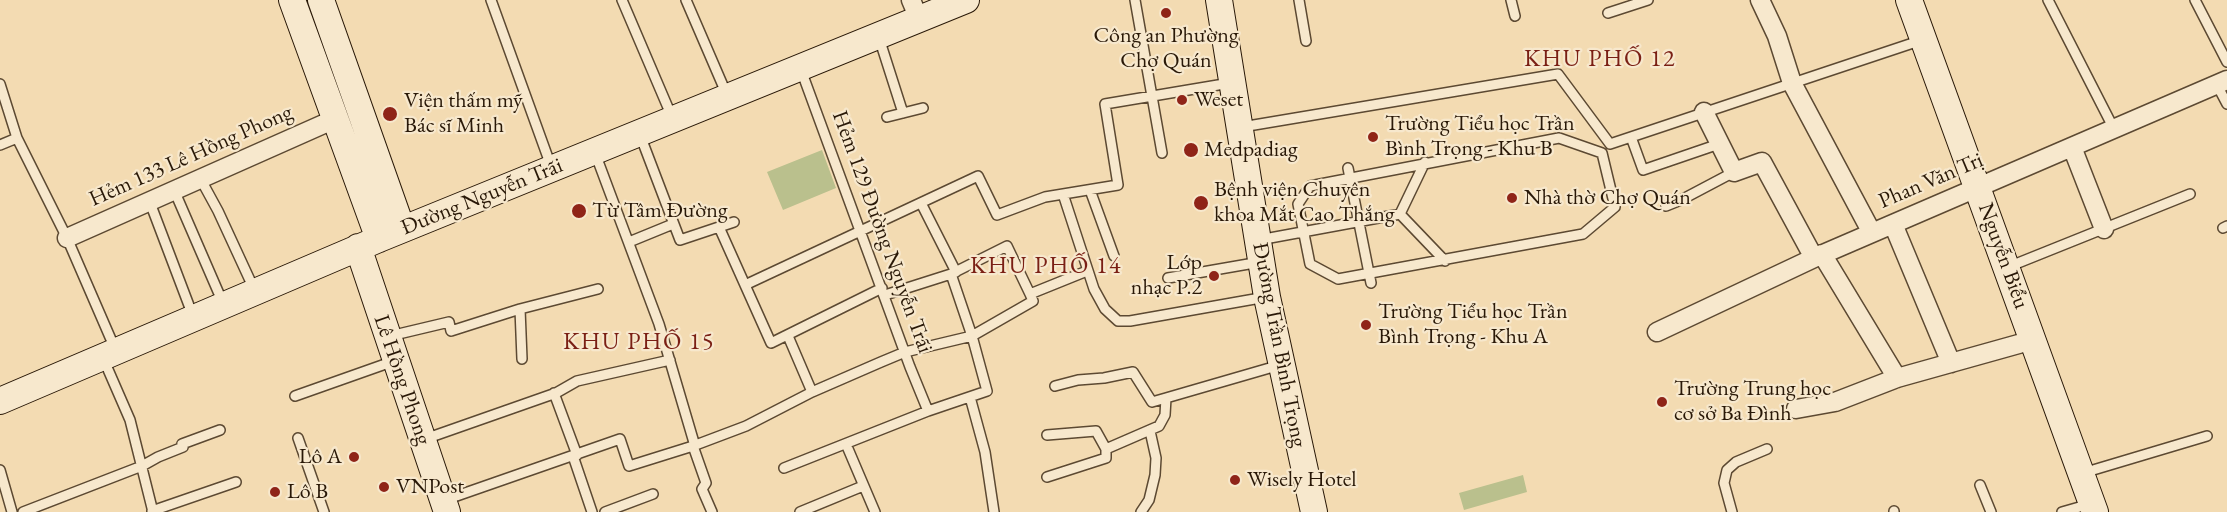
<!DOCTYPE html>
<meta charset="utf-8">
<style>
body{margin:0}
canvas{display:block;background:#f3dbb2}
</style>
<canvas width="2227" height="512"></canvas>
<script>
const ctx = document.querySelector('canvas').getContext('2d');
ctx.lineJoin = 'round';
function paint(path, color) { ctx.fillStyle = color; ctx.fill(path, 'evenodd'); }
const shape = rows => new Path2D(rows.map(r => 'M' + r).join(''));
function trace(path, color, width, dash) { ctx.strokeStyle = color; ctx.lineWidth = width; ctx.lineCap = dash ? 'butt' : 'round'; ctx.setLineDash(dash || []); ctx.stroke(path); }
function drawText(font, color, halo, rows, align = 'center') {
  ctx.font = font + ' "EB Garamond",serif'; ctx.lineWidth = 4.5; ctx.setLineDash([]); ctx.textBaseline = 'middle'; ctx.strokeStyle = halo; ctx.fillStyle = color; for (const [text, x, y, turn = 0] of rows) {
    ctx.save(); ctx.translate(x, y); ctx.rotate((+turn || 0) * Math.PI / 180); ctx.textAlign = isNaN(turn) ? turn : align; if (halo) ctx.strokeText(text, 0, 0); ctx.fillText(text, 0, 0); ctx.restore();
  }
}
const green = shape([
 [822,150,836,188,783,210,767,172],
 [1523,475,1527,492,1464,510,1459,493]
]);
const lane = shape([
 [491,0,551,166],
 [622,0,672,117],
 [686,0,727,95],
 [1135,0,1162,153],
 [1299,0,1306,41],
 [1511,0,1515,16],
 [2048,0,2114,129],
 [2195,0,2227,62],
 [1608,13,1648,0],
 [879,38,903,113],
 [801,70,910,367,928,411],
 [0,84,17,138,67,238,116,351],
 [2217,85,2227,104],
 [887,117,923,108],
 [1242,127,1558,74,1610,144,1922,40],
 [640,135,680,240,734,222],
 [1631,137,1643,170,1719,144],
 [1559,138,1602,153,1615,207,1583,234,1338,279,1310,264,1298,204,1310,186,1559,138],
 [0,145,17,138],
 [595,153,659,324,695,446],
 [1348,168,1371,283],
 [200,178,218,211,254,289],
 [174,190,223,303],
 [1090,190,1114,256],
 [1063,194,1094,289,1105,309,1118,321,1130,321,1266,297],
 [149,200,193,316],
 [921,203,956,272],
 [1666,206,1681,200,1734,172],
 [1400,214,1445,261],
 [1400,214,1425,162],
 [719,227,771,343,882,288],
 [2223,228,2227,226],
 [1259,240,1400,214],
 [629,242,673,224],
 [2008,267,2190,194],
 [1168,278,1260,262],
 [745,285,978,176,997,215,1045,197,1118,185,1105,104,1230,83],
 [885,295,951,274,1007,246,1030,294],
 [520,309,522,359],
 [390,336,449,322,451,331,520,309,598,289],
 [788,336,812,392],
 [103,358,130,420,153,512],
 [1055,386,1078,380,1104,378,1133,372,1152,402,1166,398],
 [554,393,577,455],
 [295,396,394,361],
 [970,397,985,452,994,512],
 [1047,435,1096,431,1106,449,1159,426,1165,415,1166,398,1280,365],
 [298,438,324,512],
 [425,439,556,393,577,381,670,360],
 [846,444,875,512],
 [693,446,706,483,702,489,712,512],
 [573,456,592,512],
 [784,468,928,411,987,391,972,336,951,274],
 [0,470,12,512],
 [2083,473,2207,436],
 [1047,477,1106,458,1106,449],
 [1980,485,1991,512],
 [445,500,620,439,629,466,693,446,746,426,812,392,881,362,905,352,972,336,1033,301,1030,294,1087,271],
 [152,511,236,482],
 [1894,511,1894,512],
 [23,512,142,466,158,457,183,447,182,444,220,430],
 [605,512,653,494],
 [800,512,863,486],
 [1141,512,1149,500,1155,475,1156,458,1150,431],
 [1732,512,1724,483,1727,470,1736,462,1767,449],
 [2062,512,2090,504]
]);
const street = shape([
 [911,0,919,19],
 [1760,0,1777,36,1792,83,1872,233],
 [1704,112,1734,172,1762,162,1814,258],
 [2072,147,2104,229],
 [1893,224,1951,363],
 [67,238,335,119],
 [1822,254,1897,378],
 [1657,332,1814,258,2227,80],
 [1796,409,1835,402,1897,378,2033,340]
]);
const secondary = shape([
 [292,0,379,239],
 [321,0,402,229],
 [1219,0,1267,297,1314,512],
 [1909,0,2095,512],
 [358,247,447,512],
 [0,401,379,239,966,0]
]);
const markers = [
 [1166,13,6,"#8f2418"],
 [1182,100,6,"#8f2418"],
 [390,114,8,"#8f2418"],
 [1373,137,6,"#8f2418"],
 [1191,150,8,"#8f2418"],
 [1512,198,6,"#8f2418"],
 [1201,203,8,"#8f2418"],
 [579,211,8,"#8f2418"],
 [1214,276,6,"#8f2418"],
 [1366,325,6,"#8f2418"],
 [1662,402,6,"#8f2418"],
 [354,457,6,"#8f2418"],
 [1235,480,6,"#8f2418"],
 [384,487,6,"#8f2418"],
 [275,492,6,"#8f2418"]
];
const poiNames = [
 ["Công an Phường",1166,36,"center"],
 ["Chợ Quán",1166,61,"center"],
 ["Weset",1194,100],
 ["Viện thấm mỹ",404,101],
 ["Bác sĩ Minh",404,126],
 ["Trường Tiểu học Trần",1385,124],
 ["Bình Trọng - Khu B",1385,149],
 ["Medpadiag",1204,150],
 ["Bệnh viện Chuyên",1214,190],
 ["khoa Mắt Cao Thắng",1214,215],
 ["Nhà thờ Chợ Quán",1524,198],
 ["Từ Tâm Đường",592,211],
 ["Lớp",1202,263,"right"],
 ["nhạc P.2",1202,288,"right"],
 ["Trường Tiểu học Trần",1378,312],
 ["Bình Trọng - Khu A",1378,337],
 ["Trường Trung học",1674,389],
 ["cơ sở Ba Đình",1674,414],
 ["Lô A",342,457,"right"],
 ["Wisely Hotel",1247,480],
 ["VNPost",396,487],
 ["Lô B",287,492]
];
const streetNames = [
 ["Hẻm 133 Lê Hồng Phong",191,156,-24],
 ["Phan Văn Trị",1931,181,-23],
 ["Đường Nguyễn Trãi",482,197,-22],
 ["Hẻm 129 Đường Nguyễn Trãi",882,232,70],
 ["Nguyễn Biểu",2003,256,70],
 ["Đường Trần Bình Trọng",1279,345,79],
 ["Lê Hồng Phong",402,380,71]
];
const neighbourhoodNames = [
 ["KHU PHỐ 12",1600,59],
 ["KHU PHỐ 14",1046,266],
 ["KHU PHỐ 15",639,342]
];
paint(green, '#bac08d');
trace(lane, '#5c4932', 12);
trace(street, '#5c4932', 21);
trace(secondary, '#291807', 28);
trace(lane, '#f7e8cd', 9);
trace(street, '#f7e8cd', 18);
trace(secondary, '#f7e8cd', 26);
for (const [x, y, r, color] of markers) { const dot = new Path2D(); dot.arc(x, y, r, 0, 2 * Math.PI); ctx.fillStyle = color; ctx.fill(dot); trace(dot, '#f7e8cd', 2); }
drawText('22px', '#291807', '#f7e8cd', poiNames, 'left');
drawText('22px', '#291807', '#f7e8cd', streetNames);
ctx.letterSpacing = '1.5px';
drawText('24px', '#7a1f14', '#f7e8cd', neighbourhoodNames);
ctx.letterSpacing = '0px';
</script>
